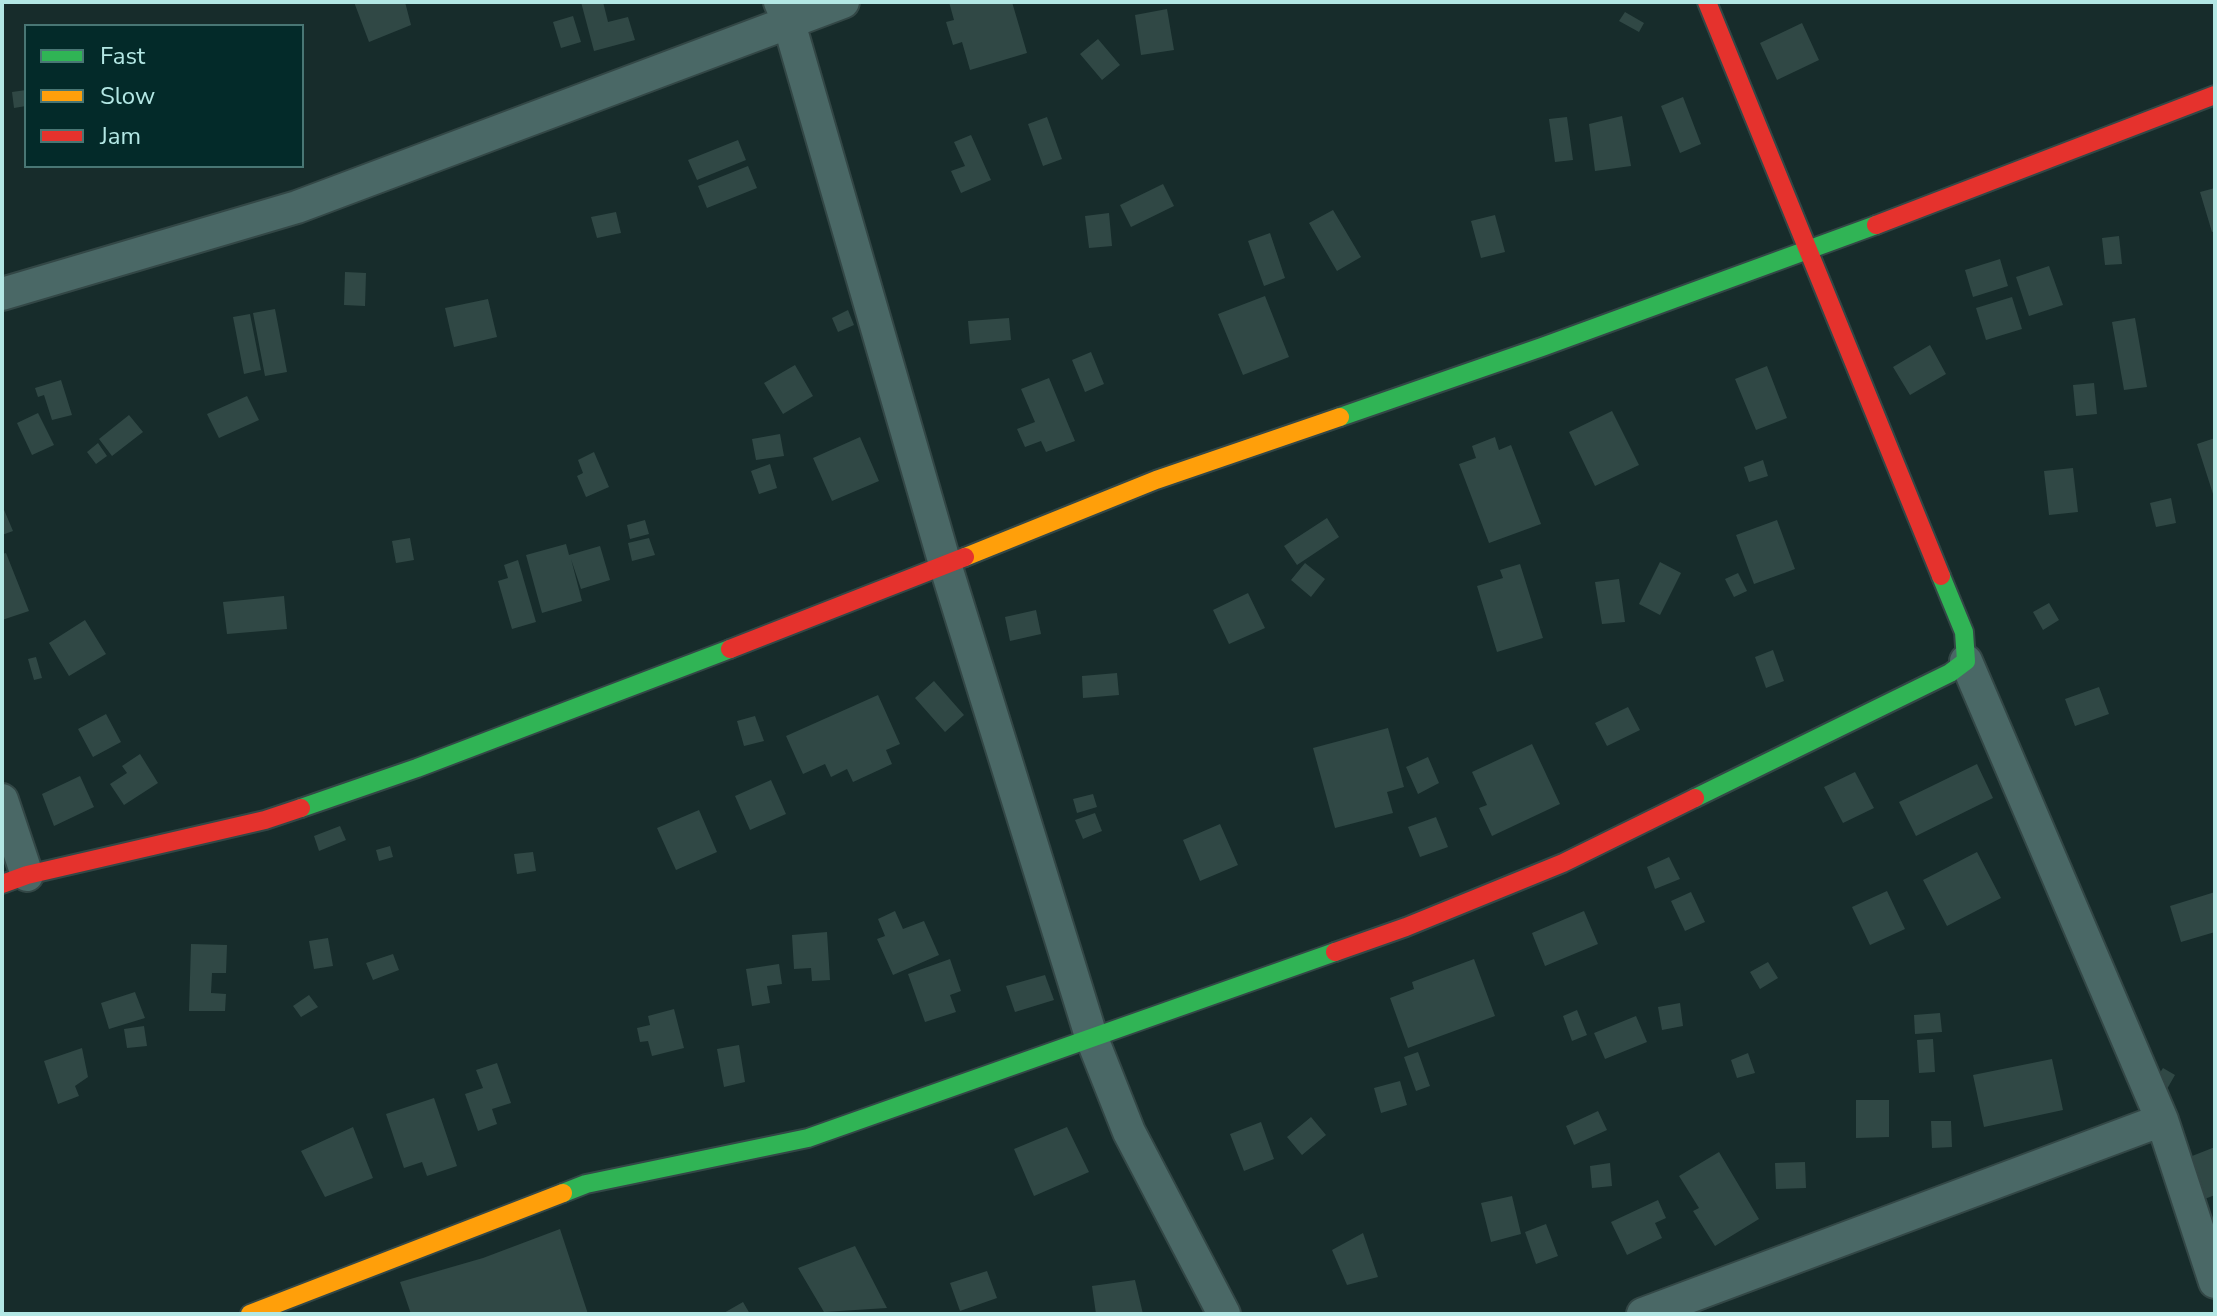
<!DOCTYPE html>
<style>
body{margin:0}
#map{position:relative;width:2217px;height:1316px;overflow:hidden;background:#172c2b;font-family:"Nunito Sans",sans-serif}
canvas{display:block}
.frame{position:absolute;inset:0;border:4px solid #b3e7e4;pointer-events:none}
.legend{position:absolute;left:24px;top:24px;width:280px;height:144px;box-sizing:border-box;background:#032a29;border:2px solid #497674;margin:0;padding:10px 14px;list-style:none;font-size:24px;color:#b3e7e4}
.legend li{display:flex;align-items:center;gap:16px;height:40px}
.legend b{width:40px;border:2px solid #497674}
</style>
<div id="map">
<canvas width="2217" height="1316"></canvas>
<div class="frame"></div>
<ul class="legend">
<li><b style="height:10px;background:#30b455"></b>Fast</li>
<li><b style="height:10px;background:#ff9f0a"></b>Slow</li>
<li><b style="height:10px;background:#e5322d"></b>Jam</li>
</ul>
</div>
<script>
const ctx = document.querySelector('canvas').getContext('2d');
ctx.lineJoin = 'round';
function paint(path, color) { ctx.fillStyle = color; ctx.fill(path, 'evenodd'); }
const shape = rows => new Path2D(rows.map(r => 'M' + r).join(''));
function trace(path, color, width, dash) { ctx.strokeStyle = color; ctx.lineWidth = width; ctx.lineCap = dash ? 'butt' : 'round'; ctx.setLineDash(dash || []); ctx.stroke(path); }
const building = shape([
 [354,2,405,2,411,25,369,42],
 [581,2,603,2,608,22,628,17,635,40,594,51],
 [949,2,1012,2,1027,53,970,70,962,42,953,45,946,22,954,20],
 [1167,9,1174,50,1141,55,1135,15],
 [1625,12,1644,23,1639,32,1619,21],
 [573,16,581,42,561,48,553,22],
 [1802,23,1819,60,1777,80,1760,43],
 [1098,39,1120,65,1102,80,1080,54],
 [26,90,26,106,14,108,12,92],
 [1683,97,1701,144,1680,153,1661,106],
 [1622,116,1631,166,1595,171,1589,124],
 [1047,117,1062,159,1043,166,1028,124],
 [1567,117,1573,160,1555,162,1549,119],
 [971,135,991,180,961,193,951,171,965,166,954,142],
 [738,140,746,160,697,180,688,160],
 [748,166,757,188,707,208,698,186],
 [1163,184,1174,206,1131,227,1120,205],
 [2215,188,2215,231,2212,232,2200,192],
 [1333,210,1361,257,1337,271,1309,223],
 [616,212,621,233,597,238,591,217],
 [1109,213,1112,246,1089,248,1085,216],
 [1495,215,1505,252,1481,258,1471,221],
 [1270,233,1285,278,1264,286,1248,241],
 [2119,236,2122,264,2105,265,2102,238],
 [2000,259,2008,286,1973,297,1965,270],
 [2049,266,2063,305,2029,316,2016,277],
 [345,272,366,273,365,306,344,305],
 [1265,296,1289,357,1243,375,1218,314],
 [2012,297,2022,329,1986,340,1976,308],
 [488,299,497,337,454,347,445,308],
 [275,309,287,372,265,376,253,313],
 [848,310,854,325,838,332,832,318],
 [250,314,261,370,244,374,233,317],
 [1009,318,1011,340,970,344,968,321],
 [2135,318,2147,387,2124,390,2112,322],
 [1930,345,1946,374,1910,395,1893,367],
 [1091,352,1104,384,1085,392,1072,360],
 [795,365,813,396,783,414,764,383],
 [1767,366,1787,418,1756,430,1735,379],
 [1049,378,1075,441,1046,452,1041,441,1025,447,1017,429,1035,422,1021,389],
 [61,380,72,415,52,420,44,395,38,397,35,388],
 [2094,383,2097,414,2076,416,2073,385],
 [247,396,259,420,219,438,207,414],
 [1612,411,1639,465,1595,486,1569,432],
 [38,413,54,445,32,455,17,423],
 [129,415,143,432,112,456,99,439],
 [780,434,784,456,756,460,752,439],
 [860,437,879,481,832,501,813,458],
 [1495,437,1499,450,1511,445,1541,524,1489,543,1459,464,1476,458,1472,446],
 [2215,438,2215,497,2214,497,2197,444],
 [98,443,107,456,96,464,87,452],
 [594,452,609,487,586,497,577,476,583,473,578,460],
 [1763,460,1768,476,1749,482,1744,467],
 [770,464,777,488,759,494,751,471],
 [2073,468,2078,512,2049,515,2044,471],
 [2171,498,2176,523,2156,527,2150,503],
 [2,505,13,531,2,535],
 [1327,518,1339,537,1297,565,1284,546],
 [645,520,649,534,630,539,627,525],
 [1777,520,1795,569,1754,584,1736,535],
 [410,538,414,560,396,563,392,541],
 [649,538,655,555,632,561,628,543],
 [566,544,569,555,600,546,610,580,581,589,571,559,582,601,542,613,526,555],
 [6,553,29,611,2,620,2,554],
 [518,560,536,622,512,629,498,581,508,578,504,565],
 [1660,562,1681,573,1660,615,1639,604],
 [1305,563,1325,579,1311,597,1291,580],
 [1520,564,1543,638,1497,652,1477,586,1503,578,1500,570],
 [1738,573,1747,591,1734,597,1725,579],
 [1619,579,1625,622,1602,624,1595,582],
 [1248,593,1265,628,1229,644,1213,610],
 [284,596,287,629,227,634,223,602],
 [2049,603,2059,620,2043,630,2033,612],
 [1036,610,1041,634,1010,641,1005,617],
 [85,620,106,654,69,676,49,643],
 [1773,650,1784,681,1766,688,1755,657],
 [36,657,42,678,34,680,28,659],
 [1117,673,1119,695,1083,698,1082,676],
 [934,681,964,715,945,732,915,698],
 [2099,687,2109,714,2075,726,2065,699],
 [878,695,900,744,886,750,892,764,853,782,847,769,831,777,825,764,803,774,786,736],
 [1628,707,1640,730,1607,746,1595,723],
 [106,714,121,742,93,757,78,729],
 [755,716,764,741,744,746,737,721],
 [1388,728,1404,787,1387,792,1393,813,1335,828,1313,748],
 [1532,744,1560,804,1492,836,1479,808,1487,805,1472,772],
 [140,754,158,783,124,805,110,784,127,773,122,766],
 [1428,757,1439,783,1418,794,1406,767],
 [1977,764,1993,798,1916,836,1899,802],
 [1855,772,1874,808,1843,823,1824,787],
 [80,776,94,807,54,826,42,794],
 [771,780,786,814,750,830,735,796],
 [1093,794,1097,807,1077,813,1073,799],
 [699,810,717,852,676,870,657,828],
 [1095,813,1102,831,1083,839,1075,820],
 [1436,817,1448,847,1420,857,1408,827],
 [1220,824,1238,865,1200,881,1183,840],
 [340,826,346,840,319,851,314,836],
 [390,846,393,857,379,861,376,850],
 [533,852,536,871,517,874,514,854],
 [1977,852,2001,898,1947,926,1923,880],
 [1669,857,1680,879,1655,889,1647,867],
 [1887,891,1905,929,1870,945,1852,907],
 [1691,892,1705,922,1685,931,1671,901],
 [2215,892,2215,932,2181,942,2170,906],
 [895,911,903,929,924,921,939,955,893,975,877,939,885,936,878,919],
 [1584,911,1598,944,1545,966,1532,933],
 [827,932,830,980,812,981,811,968,794,969,792,935],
 [328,938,333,966,314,969,309,941],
 [191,944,227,945,226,973,212,973,211,993,226,994,225,1011,189,1011],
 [393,954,399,970,373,980,366,963],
 [950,959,961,991,950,995,956,1012,925,1022,908,974],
 [1474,959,1495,1016,1408,1048,1390,998,1414,989,1412,982],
 [1768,962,1778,978,1760,989,1750,972],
 [779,964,782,984,767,986,770,1003,752,1006,746,969],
 [1045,975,1054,1000,1015,1012,1006,986],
 [135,992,145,1018,109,1029,101,1003],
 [309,995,318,1007,301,1017,293,1006],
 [1680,1003,1683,1026,1662,1030,1658,1007],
 [674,1009,684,1048,652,1056,648,1041,640,1042,637,1028,650,1025,648,1016],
 [1577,1010,1587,1035,1572,1041,1563,1016],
 [1940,1013,1942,1032,1915,1034,1914,1015],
 [1636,1016,1647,1042,1605,1059,1594,1033],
 [144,1026,147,1046,127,1048,124,1029],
 [1933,1039,1935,1072,1919,1073,1917,1040],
 [739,1045,745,1082,724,1087,717,1049],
 [82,1048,88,1077,75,1086,79,1096,58,1104,44,1061],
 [1418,1052,1430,1086,1416,1091,1404,1057],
 [1748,1053,1755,1073,1737,1078,1731,1060],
 [2052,1059,2063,1110,1984,1127,1973,1075],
 [497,1063,511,1103,492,1109,497,1124,478,1131,465,1094,483,1088,476,1070],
 [2163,1068,2175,1075,2167,1089,2154,1082],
 [1400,1081,1407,1105,1381,1113,1374,1088],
 [434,1098,457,1166,427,1176,422,1162,404,1168,386,1114],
 [1856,1100,1889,1100,1889,1137,1856,1138],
 [1598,1111,1607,1130,1574,1145,1566,1126],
 [1311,1117,1326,1135,1302,1155,1287,1137],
 [1931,1121,1951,1121,1952,1147,1932,1148],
 [1261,1122,1274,1159,1244,1171,1230,1134],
 [353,1127,373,1178,325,1197,301,1151],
 [1067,1127,1089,1172,1034,1196,1014,1149],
 [2215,1147,2215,1195,2202,1200,2187,1158],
 [1719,1152,1759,1219,1715,1246,1693,1211,1699,1208,1679,1176],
 [1805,1162,1806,1188,1776,1189,1775,1163],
 [1610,1163,1612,1186,1592,1188,1590,1166],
 [1512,1196,1521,1234,1491,1242,1481,1203],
 [1658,1200,1666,1218,1655,1223,1662,1238,1627,1255,1611,1222],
 [1546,1224,1558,1256,1536,1264,1525,1232],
 [560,1229,588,1314,411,1314,400,1282,483,1258],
 [1363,1233,1378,1277,1347,1285,1332,1250],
 [855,1246,887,1308,824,1312,798,1268],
 [987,1271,997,1298,960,1311,950,1283],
 [1135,1280,1143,1314,1096,1314,1092,1286],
 [743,1302,750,1314,722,1314]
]);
const street = shape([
 [780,2,789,23,945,564,1091,1036,1129,1132,1224,1314],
 [2,294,297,207,843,2],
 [1966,661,2162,1120,2215,1282],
 [2,800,27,875],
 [1643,1314,2162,1120]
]);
const fast = shape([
 [1340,417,1542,347,1876,225],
 [1695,798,1950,673,1966,661,1964,632,1941,576],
 [301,808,417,768,730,649],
 [563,1193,586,1184,808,1138,1335,952]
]);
const slow = shape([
 [965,557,1156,480,1340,417],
 [250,1314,563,1193]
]);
const jam = shape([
 [1707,2,1941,576],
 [1876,225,2215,95],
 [730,649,965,557],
 [2,884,27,875,265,820,301,808],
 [1335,952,1406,927,1563,863,1695,798]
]);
paint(building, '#304845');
trace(street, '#334746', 36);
trace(fast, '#334746', 22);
trace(slow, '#334746', 22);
trace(jam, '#334746', 22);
trace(street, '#4a6866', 32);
trace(fast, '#30b455', 18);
trace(slow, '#ff9f0a', 18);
trace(jam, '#e5322d', 18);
</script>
